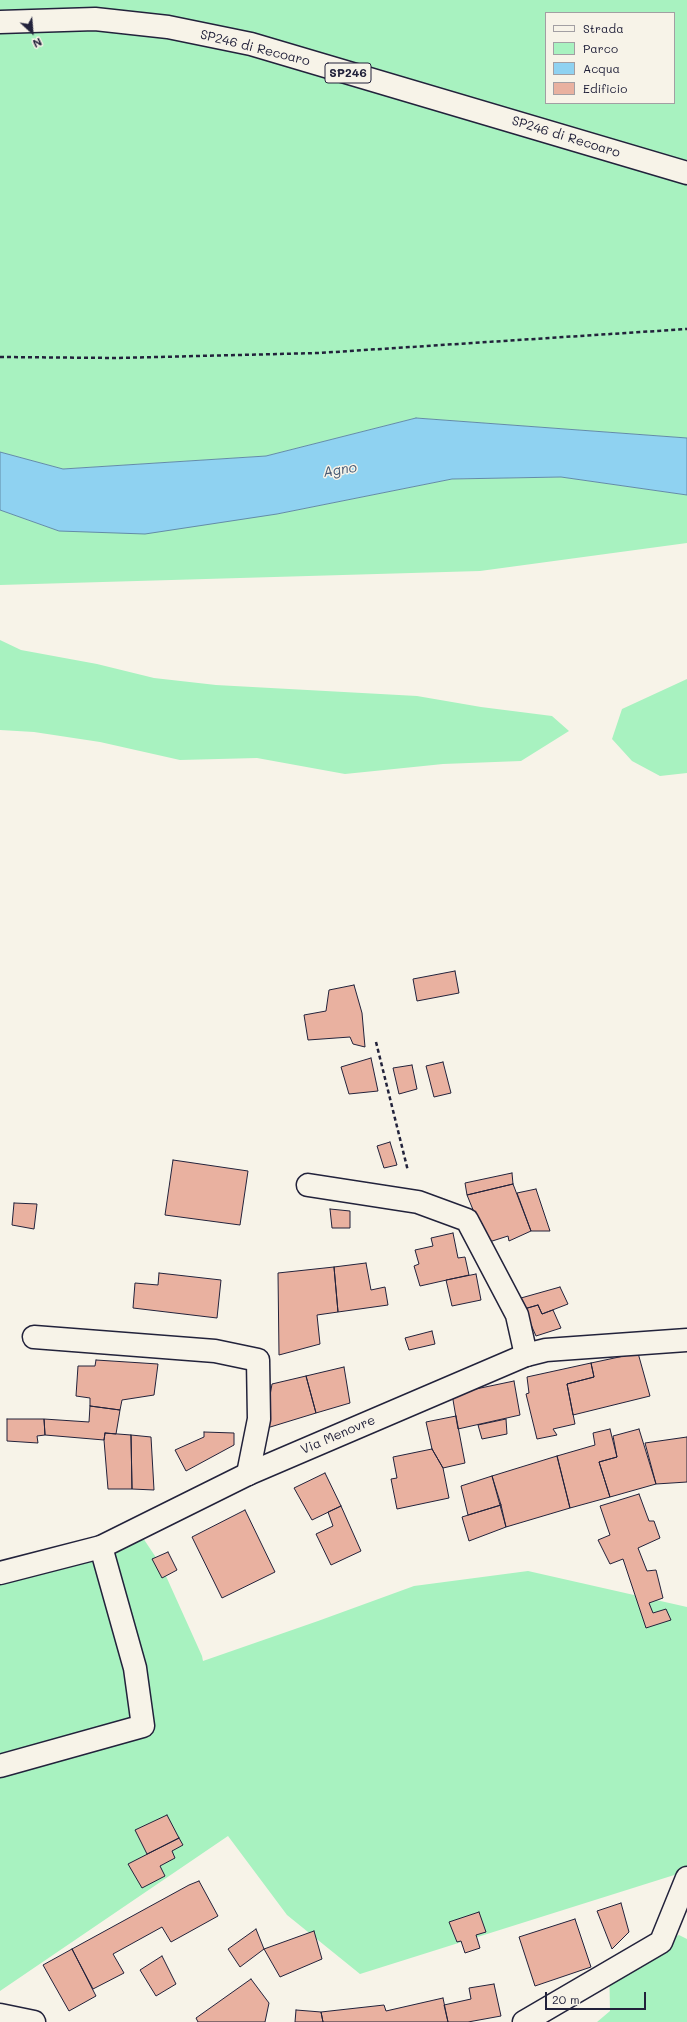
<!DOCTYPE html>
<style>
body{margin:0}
#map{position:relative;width:687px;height:2022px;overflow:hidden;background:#f7f3e8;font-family:Mali,sans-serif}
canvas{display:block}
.legend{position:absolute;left:545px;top:12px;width:130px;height:92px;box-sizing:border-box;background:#f7f3e8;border:1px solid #a29fa3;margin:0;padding:5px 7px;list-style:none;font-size:12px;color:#22223b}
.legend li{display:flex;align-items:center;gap:8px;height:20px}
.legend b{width:20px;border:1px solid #a29fa3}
.north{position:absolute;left:12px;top:12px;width:40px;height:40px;-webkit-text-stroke:3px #f7f3e8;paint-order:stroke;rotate:154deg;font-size:11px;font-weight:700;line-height:16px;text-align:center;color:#22223b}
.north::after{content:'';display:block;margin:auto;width:14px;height:18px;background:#22223b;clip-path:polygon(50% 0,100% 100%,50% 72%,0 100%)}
.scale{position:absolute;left:545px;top:1992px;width:101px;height:18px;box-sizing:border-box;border:2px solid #22223b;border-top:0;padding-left:5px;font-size:12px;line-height:14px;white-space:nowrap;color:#22223b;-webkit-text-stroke:3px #f7f3e8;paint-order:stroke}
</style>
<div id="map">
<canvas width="687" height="2022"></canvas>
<ul class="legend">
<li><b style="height:5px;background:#f7f3e8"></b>Strada</li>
<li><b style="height:11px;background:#a8f2c0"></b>Parco</li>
<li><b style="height:11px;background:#8fd2f1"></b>Acqua</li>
<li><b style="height:11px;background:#e9b1a0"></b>Edificio</li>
</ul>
<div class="north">N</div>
<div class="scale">20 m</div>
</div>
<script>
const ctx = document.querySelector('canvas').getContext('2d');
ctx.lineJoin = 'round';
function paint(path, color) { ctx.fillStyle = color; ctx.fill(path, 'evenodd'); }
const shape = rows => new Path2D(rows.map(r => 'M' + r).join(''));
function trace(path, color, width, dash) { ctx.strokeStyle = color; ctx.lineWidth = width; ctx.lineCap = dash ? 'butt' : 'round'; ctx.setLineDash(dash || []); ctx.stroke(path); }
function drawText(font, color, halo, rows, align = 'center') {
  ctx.font = font + ' Mali,sans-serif'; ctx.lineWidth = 3; ctx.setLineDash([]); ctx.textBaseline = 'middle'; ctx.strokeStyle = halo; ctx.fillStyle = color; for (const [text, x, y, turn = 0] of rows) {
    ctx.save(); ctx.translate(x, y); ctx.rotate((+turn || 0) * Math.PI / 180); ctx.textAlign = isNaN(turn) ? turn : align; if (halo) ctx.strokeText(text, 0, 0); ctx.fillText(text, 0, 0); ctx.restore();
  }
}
const green = shape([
 [0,0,687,0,687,438,416,418,266,456,63,469,0,452],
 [546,13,674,13,674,103,546,103],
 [561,477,687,495,687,543,480,571,0,585,0,510,59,531,277,514,452,479],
 [0,640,21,650,97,664,154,678,216,685,417,696,481,707,552,716,569,731,521,761,443,764,345,774,257,758,180,760,100,742,34,732,0,730],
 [687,679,687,773,660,776,632,761,612,739,622,709],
 [137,1529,161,1565,202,1656,203,1661,318,1621,414,1586,528,1571,687,1607,687,1871,360,1974,287,1915,228,1836,0,1991,0,1583],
 [679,1935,687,1939,687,2022,597,2022,610,2011,609,1960]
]);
const water = shape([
 [416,418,687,438,687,495,561,477,452,479,277,514,145,534,59,531,0,510,0,452,63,469,266,456,416,418]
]);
const building = shape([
 [455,971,459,993,417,1001,413,979,455,971],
 [354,985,362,1013,365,1047,353,1044,350,1037,308,1040,304,1015,326,1011,329,990,354,985],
 [371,1058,378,1091,349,1094,341,1067,371,1058],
 [443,1062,451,1093,434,1097,426,1066,443,1062],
 [412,1065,417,1089,399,1094,393,1068,412,1065],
 [390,1142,397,1165,384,1168,377,1146,390,1142],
 [173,1160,248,1171,240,1225,165,1215,173,1160],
 [512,1173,513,1184,467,1195,465,1183,512,1173],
 [513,1184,531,1231,509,1241,508,1236,486,1243,482,1223,478,1222,467,1195,513,1184],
 [536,1189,550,1231,531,1231,517,1193,536,1189],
 [14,1203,37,1204,34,1229,12,1225,14,1203],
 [330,1209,350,1211,350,1228,332,1228,330,1209],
 [453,1233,458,1258,465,1257,469,1275,420,1286,414,1266,419,1264,415,1250,433,1246,431,1238,453,1233],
 [366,1263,371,1290,385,1287,388,1305,338,1312,334,1267,366,1263],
 [334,1267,338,1312,317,1315,320,1344,279,1355,278,1273,334,1267],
 [159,1273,221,1280,217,1318,133,1308,135,1283,158,1285,159,1273],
 [476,1274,481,1300,452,1306,446,1280,476,1274],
 [560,1287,568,1304,542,1314,538,1305,524,1309,521,1298,560,1287],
 [538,1305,542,1314,553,1310,561,1328,536,1336,524,1309,538,1305],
 [432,1331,435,1344,409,1350,405,1338,432,1331],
 [638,1353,650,1396,573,1415,567,1384,594,1377,591,1363,638,1353],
 [96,1360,158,1364,154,1395,122,1400,120,1410,90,1406,90,1398,76,1396,78,1366,95,1366,96,1360],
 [591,1363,594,1377,567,1384,575,1424,553,1429,557,1435,537,1439,526,1394,529,1393,527,1377,591,1363],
 [344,1367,350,1403,316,1413,306,1376,344,1367],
 [306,1376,316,1413,267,1428,266,1419,272,1384,306,1376],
 [514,1381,520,1415,458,1429,452,1394,514,1381],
 [90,1406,120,1410,116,1434,105,1433,104,1440,45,1435,44,1419,89,1422,90,1406],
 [456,1416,465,1463,443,1468,432,1449,426,1422,456,1416],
 [7,1419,44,1419,45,1435,37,1436,38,1443,7,1441,7,1419],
 [506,1419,507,1434,482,1439,478,1425,506,1419],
 [610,1429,617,1457,599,1462,610,1497,570,1508,557,1456,595,1445,593,1433,610,1429],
 [639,1429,656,1484,610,1497,599,1462,617,1457,613,1436,639,1429],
 [204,1432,234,1433,234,1445,186,1471,175,1450,204,1437,204,1432],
 [105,1433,131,1435,132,1489,108,1489,104,1440,105,1433],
 [131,1435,151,1437,154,1490,132,1489,131,1435],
 [687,1437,687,1482,656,1484,645,1443,687,1437],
 [432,1449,443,1468,449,1498,397,1509,391,1479,397,1478,393,1457,432,1449],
 [557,1456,570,1508,506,1527,492,1476,557,1456],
 [325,1473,341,1506,312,1520,294,1488,325,1473],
 [492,1476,501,1505,468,1515,461,1486,492,1476],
 [639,1494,649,1521,654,1521,660,1538,638,1548,647,1571,656,1570,663,1598,649,1603,653,1613,666,1609,671,1620,646,1628,623,1559,610,1564,598,1540,610,1535,600,1506,639,1494],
 [501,1505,506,1527,469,1541,462,1517,501,1505],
 [341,1506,361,1551,331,1565,316,1534,333,1526,328,1512,341,1506],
 [245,1510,275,1572,222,1598,192,1537,245,1510],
 [168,1552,177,1570,162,1578,152,1559,168,1552],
 [167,1815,179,1838,147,1854,135,1830,167,1815],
 [179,1838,183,1845,172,1851,175,1858,160,1866,165,1876,142,1888,128,1864,179,1838],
 [199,1881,218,1916,171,1942,162,1927,113,1954,124,1973,93,1989,72,1949,189,1885,199,1881],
 [621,1903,629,1932,612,1949,597,1911,621,1903],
 [479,1912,486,1932,476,1935,480,1948,465,1953,461,1941,457,1942,449,1922,479,1912],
 [575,1919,591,1967,535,1986,519,1937,575,1919],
 [256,1929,264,1949,240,1967,228,1949,256,1929],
 [314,1931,322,1959,280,1977,264,1949,314,1931],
 [72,1949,96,1996,69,2011,43,1965,72,1949],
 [162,1956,176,1984,156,1996,140,1970,162,1956],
 [251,1979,269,2003,265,2022,198,2022,196,2018,251,1979],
 [494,1984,501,2016,468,2022,448,2022,444,2005,471,1999,469,1988,494,1984],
 [443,1998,448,2022,323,2022,321,2012,384,2005,386,2011,443,1998],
 [296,2010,321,2012,323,2022,295,2022,296,2010]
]);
const path = shape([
 [0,357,117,358,319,353,687,329],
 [376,1042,408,1171]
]);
const minor = shape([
 [308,1185,418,1202,467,1220,517,1315,526,1355],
 [34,1337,215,1351,258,1360,259,1419,248,1474],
 [0,1766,143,1726,135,1668,101,1547],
 [0,2015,34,2022],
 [524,2022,661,1942,687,1878]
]);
const tertiary = shape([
 [0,1573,101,1547,248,1474,526,1355,546,1350,687,1340]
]);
const primary = shape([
 [0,22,95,19,168,27,251,44,687,173]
]);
const shields = [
 [348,73,46]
];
const shieldNames = [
 ["SP246",348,73]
];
const streetNames = [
 ["SP246 di Recoaro",255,48,14],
 ["SP246 di Recoaro",566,137,17],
 ["Via Menovre",338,1435,-23]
];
const waterNames = [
 ["Agno",340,470,-9]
];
paint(green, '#a8f2c0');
paint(water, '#8fd2f1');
trace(water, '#638ca8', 1);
paint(building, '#e9b1a0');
trace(building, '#22223b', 1);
trace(minor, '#22223b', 25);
trace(tertiary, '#22223b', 25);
trace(primary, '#22223b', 25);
trace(path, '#22223b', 2.5, [4, 3]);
trace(minor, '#f7f3e8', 22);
trace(tertiary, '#f7f3e8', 22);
trace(primary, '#f7f3e8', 22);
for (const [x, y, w] of shields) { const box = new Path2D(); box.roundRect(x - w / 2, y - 10, w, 20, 3); ctx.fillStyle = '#f7f3e8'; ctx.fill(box); trace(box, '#22223b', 1); }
drawText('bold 12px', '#22223b', null, shieldNames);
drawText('13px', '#22223b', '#f7f3e8', streetNames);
drawText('italic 14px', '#435772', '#f7f3e8', waterNames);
</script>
